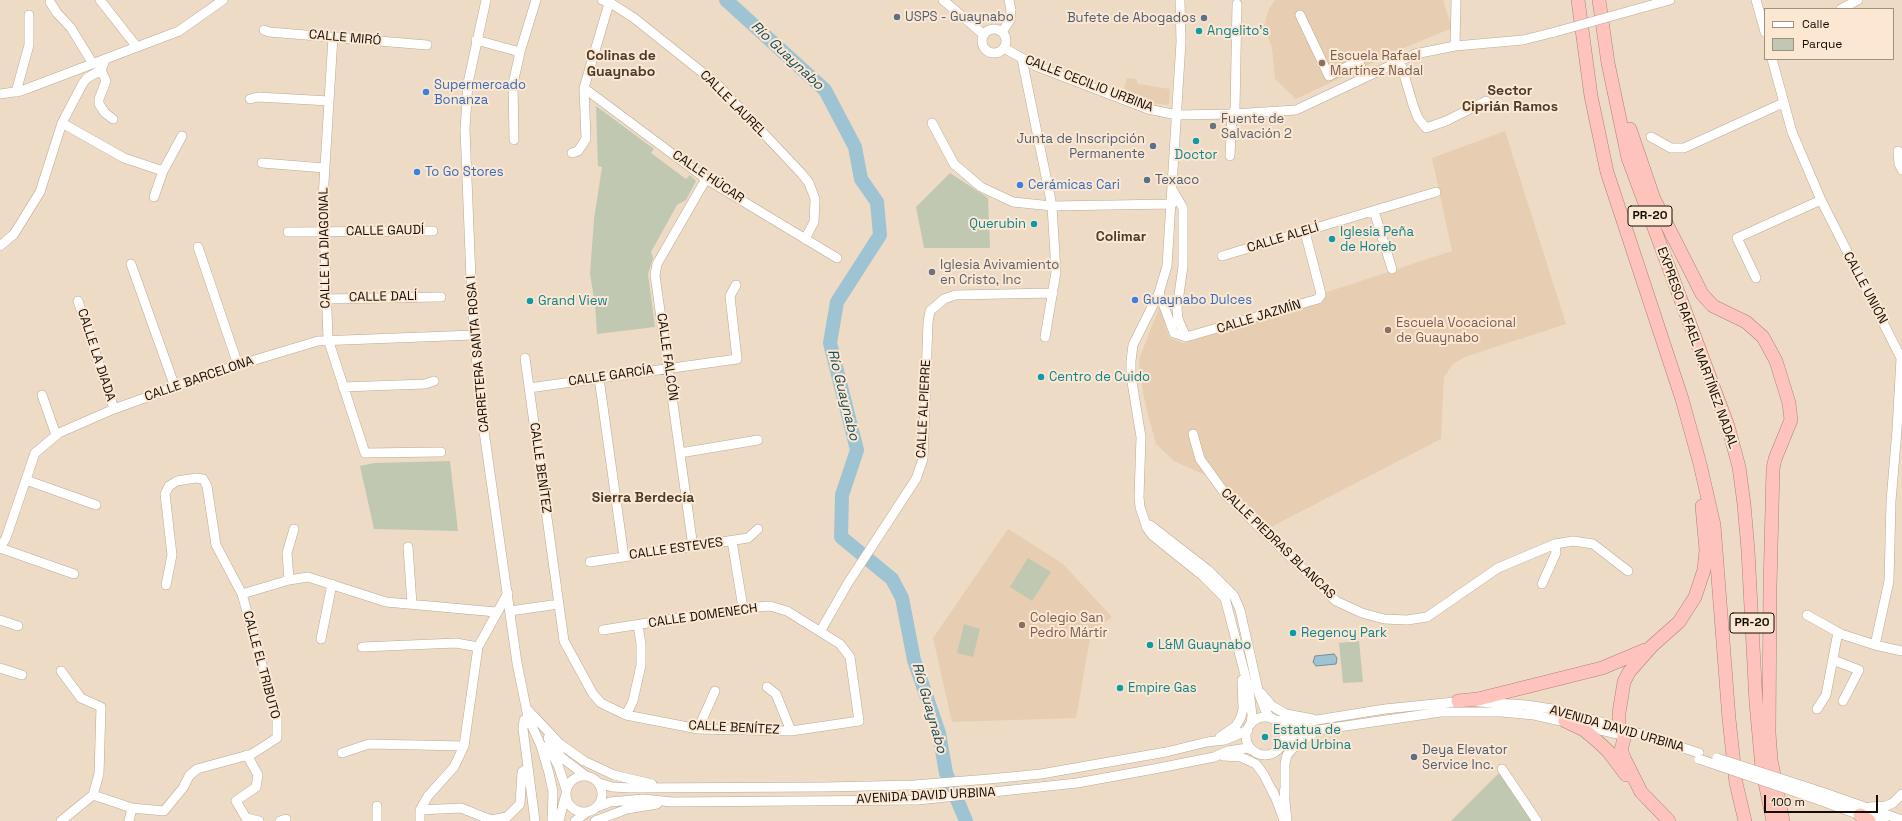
<!DOCTYPE html>
<meta charset="utf-8">
<style>
body{margin:0}
#map{position:relative;width:1902px;height:821px;overflow:hidden;background:#eedbc5;font-family:"Space Grotesk",sans-serif}
canvas{display:block}
.legend{position:absolute;left:1764px;top:8px;width:130px;height:52px;box-sizing:border-box;background:#fce8d2;border:1px solid #9f9080;margin:0;padding:5px 7px;list-style:none;font-size:12px;color:#130d06}
.legend li{display:flex;align-items:center;gap:8px;height:20px}
.legend b{width:20px;border:1px solid #9f9080}
.scale{position:absolute;left:1764px;top:795px;width:114px;height:18px;box-sizing:border-box;border:2px solid #130d06;border-top:0;padding-left:5px;font-size:12px;line-height:14px;white-space:nowrap;color:#130d06;-webkit-text-stroke:3px #fce8d2;paint-order:stroke}
</style>
<div id="map">
<canvas width="1902" height="821"></canvas>
<ul class="legend">
<li><b style="height:5px;background:#fff"></b>Calle</li>
<li><b style="height:11px;background:#c0c8b1"></b>Parque</li>
</ul>
<div class="scale">100 m</div>
</div>
<script>
const ctx = document.querySelector('canvas').getContext('2d');
ctx.lineJoin = 'round';
function paint(path, color) { ctx.fillStyle = color; ctx.fill(path, 'evenodd'); }
const shape = rows => new Path2D(rows.map(r => 'M' + r).join(''));
function trace(path, color, width, dash) { ctx.strokeStyle = color; ctx.lineWidth = width; ctx.lineCap = dash ? 'butt' : 'round'; ctx.setLineDash(dash || []); ctx.stroke(path); }
function drawText(font, color, halo, rows, align = 'center') {
  ctx.font = font + ' "Space Grotesk",sans-serif'; ctx.lineWidth = 4; ctx.setLineDash([]); ctx.textBaseline = 'middle'; ctx.strokeStyle = halo; ctx.fillStyle = color; for (const [text, x, y, turn = 0] of rows) {
    ctx.save(); ctx.translate(x, y); ctx.rotate((+turn || 0) * Math.PI / 180); ctx.textAlign = isNaN(turn) ? turn : align; if (halo) ctx.strokeText(text, 0, 0); ctx.fillText(text, 0, 0); ctx.restore();
  }
}
const built = shape([
 [1275,0,1443,0,1452,28,1404,48,1296,99,1275,79,1272,48,1264,26,1269,9],
 [1127,78,1136,79,1138,84,1170,89,1169,104,1166,105,1153,103,1128,92,1124,87],
 [1505,131,1566,324,1465,357,1453,364,1444,377,1441,439,1271,527,1233,492,1207,476,1174,461,1156,444,1146,407,1140,376,1139,359,1159,308,1162,308,1165,327,1170,338,1182,343,1187,342,1316,304,1322,301,1327,292,1452,251,1432,158],
 [1008,529,1063,564,1112,617,1091,633,1076,718,952,722,933,638]
]);
const green = shape([
 [596,106,654,149,651,153,686,179,690,175,696,181,686,200,677,205,651,252,653,258,648,274,655,327,597,334,595,304,590,274,594,219,602,167,598,166],
 [950,173,988,198,990,248,924,248,916,207],
 [450,461,458,531,374,529,360,466,374,463],
 [1028,558,1051,572,1032,601,1010,587],
 [964,624,980,629,973,657,957,653],
 [1359,641,1363,682,1343,683,1339,643],
 [1499,773,1532,821,1451,821]
]);
const water = shape([
 [1334,654,1337,658,1336,664,1316,666,1313,662,1315,656,1334,654]
]);
const river = shape([
 [726,0,825,90,855,147,861,179,877,202,880,235,837,302,830,343,857,450,842,495,841,537,892,579,902,598,914,660,939,733,946,773,966,821]
]);
const minor = shape([
 [100,0,137,47],
 [486,0,468,83,465,129,472,304,480,403,517,663,528,717,541,746,549,773,553,792,552,821],
 [602,0,609,2,634,18,718,85,802,174,809,183,815,199,814,222,805,239],
 [943,0,983,34],
 [1180,0,1181,42,1167,266,1159,293,1133,345,1131,361,1131,376,1141,437,1139,497,1140,507,1147,528,1152,535,1203,576,1225,598,1249,690,1252,715,1251,724],
 [1756,0,1765,32],
 [50,2,57,13,71,28,93,64],
 [1841,9,1858,0],
 [1630,11,1670,0],
 [1300,15,1329,76,1358,61,1366,77],
 '982 41a12 12 0 1 1 24 0a12 12 0 1 1-24 0Z',
 [264,30,269,32,427,45],
 [1002,32,1010,20,1011,10,1009,0],
 [333,37,323,198,328,339,365,453,441,452],
 [476,40,520,52],
 [1455,46,1456,0],
 [1004,48,1036,66,1148,109,1177,115,1232,114,1296,110,1415,54,1455,46,1523,40,1555,32],
 [1022,59,1052,206,1056,272,1045,337],
 [1772,59,1792,132,1821,200,1901,358,1897,430,1891,501,1889,581,1875,645],
 [1400,61,1413,105,1418,118,1426,128,1446,121,1486,101],
 [101,70,106,81,99,99,99,104,105,113,113,119],
 [584,88,706,179,837,258],
 [16,92,29,45,29,15],
 [0,94,21,91,179,31,223,0],
 [250,99,258,97,329,101],
 [62,123,124,158,163,171],
 [932,123,954,164,981,187,1013,202,1052,206,1172,204],
 [1651,137,1671,148,1684,148,1783,103],
 [514,140,513,84,520,52,536,0],
 [1898,151,1899,164,1902,170],
 [572,153,578,151,586,139,584,88,610,0],
 [1230,156,1232,114,1235,109,1237,4],
 [262,163,325,168],
 [1173,191,1183,208,1183,266,1177,309,1178,319,1186,337],
 [154,197,163,171,182,136],
 [1374,211,1392,269],
 [288,232,433,231],
 [0,246,14,234,40,192,62,123,83,83,87,78,101,70,105,60],
 [198,247,238,365],
 [1222,256,1436,192],
 [131,264,175,387],
 [1756,278,1737,238,1821,200],
 [1159,293,1174,333,1186,337,1318,299,1321,295,1320,290,1305,232],
 [326,299,441,297],
 [78,301,114,409],
 [525,358,564,641,593,694,601,703,626,715,698,729,791,731,859,721,850,657,840,644,787,611,770,606,743,608,603,630],
 [599,378,624,557],
 [343,387,425,384,434,381],
 [529,388,737,359,730,296,736,285],
 [42,395,56,435],
 [1193,434,1200,459,1226,495,1336,601,1362,613,1384,619,1407,620,1427,617,1498,568,1555,544,1573,541,1593,544,1628,571],
 [680,453,758,440],
 [26,480,96,505],
 [1150,525,1208,570,1234,596,1240,610,1259,694,1266,712,1270,718],
 [732,541,743,608],
 [408,547,412,604],
 [693,547,655,275,657,264,706,179],
 [0,548,6,538,35,453,59,433,114,409,175,387,238,365,318,341,474,335],
 [0,548,74,574],
 [590,562,748,538,758,529],
 [289,580,287,553,294,529],
 [1542,584,1556,553,1555,544],
 [166,585,172,555,165,494,169,486,177,481,196,478,203,479,207,486,216,545,242,594,289,580,308,577,386,602,496,612],
 [510,611,559,604],
 [1807,615,1841,634,1875,645,1902,651],
 [0,620,18,626],
 [821,630,848,583,916,479,923,459,928,322,930,311,944,299,955,295,1053,293],
 [321,639,332,584],
 [362,647,456,643,478,647],
 [1833,660,1859,670,1843,701],
 [0,668,22,675],
 [61,671,81,698,101,707,99,774,93,795],
 [767,687,776,694,791,731],
 [1261,693,1272,706,1286,714,1313,719],
 [1479,702,1526,705,1559,710,1619,727,1699,753],
 [526,708,560,744,584,761,614,775,652,784],
 [1817,709,1826,695,1838,632],
 [626,715,633,701,641,665,641,644,638,625],
 [528,717,524,720,523,729,535,821],
 '1246 736a19 19 0 1 1 38 0a19 19 0 1 1-38 0Z',
 [1276,720,1301,725,1317,720,1385,709,1464,701],
 [698,729,715,691],
 [1220,737,1236,726,1241,717,1243,709,1242,680],
 [548,738,561,757,586,776],
 [1283,742,1298,735,1311,731,1441,712,1501,712,1534,715,1627,736],
 [547,746,558,765,566,789],
 [342,753,369,744,464,746],
 [247,755,258,775,256,787,236,801,246,818,259,821],
 [1223,756,1241,757,1256,764,1264,775,1274,795],
 [1502,769,1537,821],
 '566 794a18 18 0 1 1 36 0a18 18 0 1 1-36 0Z',
 [599,783,612,787,631,788,825,787,914,785,989,779,1041,774,1166,752,1207,742,1225,740,1248,730],
 [1273,791,1284,820],
 [1284,791,1287,821],
 [1819,791,1902,820],
 [1285,796,1285,764,1287,755,1299,742,1312,735],
 [1819,800,1860,815,1884,821],
 [377,806,377,821],
 [597,807,610,802,643,799,672,802,918,800,1077,783,1154,769,1214,757,1228,751,1247,748,1252,750],
 [1870,807,1886,806,1893,803,1902,794],
 [420,810,461,808,491,820,507,817,520,804,522,772,528,768],
 [61,821,93,795,132,808,164,811,183,788,189,776,197,769,252,754,277,738,277,718,242,594],
 [129,821,132,808],
 [280,821,286,819],
 [420,821,420,810,428,796,454,767,464,746,478,647,508,593],
 [559,821,565,797],
 [575,821,587,812],
 [595,821,627,809,657,804]
]);
const highway = shape([
 [1578,0,1591,96,1607,172,1682,399,1700,464,1714,525,1729,719,1736,783,1745,821],
 [1599,0,1608,63,1628,158,1728,426,1739,467,1744,504,1748,550,1756,703,1762,768,1773,821],
 [1630,129,1654,199,1702,294,1713,306,1746,322,1763,337,1776,361,1789,403,1791,420,1775,459,1773,469,1770,587,1769,733,1771,760,1783,821],
 [1458,701,1478,699,1602,668,1645,650],
 [1565,721,1584,730,1595,739,1608,751,1626,775],
 [1860,815,1869,821],
 [1669,821,1641,792,1625,760,1621,750,1625,735,1619,727,1619,713,1624,682,1629,672,1652,646,1679,622,1695,597,1704,570,1706,550,1702,506]
]);
const minorBridge = shape([
 [1555,32,1630,11],
 [1717,758,1819,791],
 [1699,759,1819,800]
]);
const markers = [
 [897,17,4,"#5c6f8a"],
 [1204,18,4,"#5c6f8a"],
 [1199,31,4,"#0f9aa8"],
 [1322,63,4,"#8d6e63"],
 [426,92,4,"#3f7fe0"],
 [1213,126,4,"#6b7280"],
 [1196,141,4,"#0f9aa8"],
 [1153,146,4,"#5c6f8a"],
 [417,172,4,"#3f7fe0"],
 [1147,180,4,"#5c6f8a"],
 [1020,185,4,"#3f7fe0"],
 [1034,224,4,"#0f9aa8"],
 [1332,239,4,"#0f9aa8"],
 [932,272,4,"#6b7280"],
 [1135,300,4,"#3f7fe0"],
 [530,301,4,"#0f9aa8"],
 [1388,330,4,"#8d6e63"],
 [1041,377,4,"#0f9aa8"],
 [1022,625,4,"#8d6e63"],
 [1293,633,4,"#0f9aa8"],
 [1150,645,4,"#0f9aa8"],
 [1120,688,4,"#0f9aa8"],
 [1265,737,4,"#0f9aa8"],
 [1414,757,4,"#5c6f8a"]
];
const shields = [
 [1650,216,44],
 [1752,623,44]
];
const shieldNames = [
 ["PR-20",1650,216],
 ["PR-20",1752,623]
];
const serviceNames = [
 ["USPS - Guaynabo",905,17],
 ["Bufete de Abogados",1196,18,"right"],
 ["Junta de Inscripción",1145,139,"right"],
 ["Permanente",1145,154,"right"],
 ["Texaco",1155,180],
 ["Deya Elevator",1422,750],
 ["Service Inc.",1422,765]
];
const cultureNames = [
 ["Angelito's",1207,31],
 ["Doctor",1196,155,"center"],
 ["Querubin",1026,224,"right"],
 ["Iglesia Peña",1340,232],
 ["de Horeb",1340,247],
 ["Grand View",538,301],
 ["Centro de Cuido",1049,377],
 ["Regency Park",1301,633],
 ["L&M Guaynabo",1158,645],
 ["Empire Gas",1128,688],
 ["Estatua de",1273,730],
 ["David Urbina",1273,745]
];
const streetNames = [
 ["CALLE MIRÓ",345,38,5],
 ["CALLE CECILIO URBINA",1089,84,21],
 ["CALLE LAUREL",733,104,45],
 ["CALLE HÚCAR",708,177,34],
 ["CALLE GAUDÍ",385,231,-1],
 ["CALLE ALELÍ",1283,238,-17],
 ["CALLE LA DIAGONAL",325,248,-91],
 ["CALLE UNIÓN",1865,288,62],
 ["CALLE DALÍ",383,297,-1],
 ["CALLE JAZMÍN",1259,317,-17],
 ["EXPRESO RAFAEL MARTÍNEZ NADAL",1697,348,70],
 ["CARRETERA SANTA ROSA I",478,354,-95],
 ["CALLE LA DIADA",96,355,72],
 ["CALLE FALCÓN",667,357,82],
 ["CALLE GARCÍA",611,376,-8],
 ["CALLE BARCELONA",199,379,-19],
 ["CALLE ALPIERRE",924,409,-87],
 ["CALLE BENÍTEZ",540,468,82],
 ["CALLE PIEDRAS BLANCAS",1278,544,44],
 ["CALLE ESTEVES",676,549,-8],
 ["CALLE DOMENECH",703,616,-8],
 ["CALLE EL TRIBUTO",261,665,75],
 ["CALLE BENÍTEZ",734,728,3],
 ["AVENIDA DAVID URBINA",1617,729,16],
 ["AVENIDA DAVID URBINA",926,796,-3]
];
const educationNames = [
 ["Escuela Rafael",1330,56],
 ["Martínez Nadal",1330,71],
 ["Escuela Vocacional",1396,323],
 ["de Guaynabo",1396,338],
 ["Colegio San",1030,618],
 ["Pedro Mártir",1030,633]
];
const shopNames = [
 ["Supermercado",434,85],
 ["Bonanza",434,100],
 ["To Go Stores",425,172],
 ["Cerámicas Cari",1028,185],
 ["Guaynabo Dulces",1143,300]
];
const worshipNames = [
 ["Fuente de",1221,119],
 ["Salvación 2",1221,134],
 ["Iglesia Avivamiento",940,265],
 ["en Cristo, Inc",940,280]
];
const neighbourhoodNames = [
 ["Colinas de",621,56],
 ["Guaynabo",621,72],
 ["Sector",1510,91],
 ["Ciprián Ramos",1510,107],
 ["Colimar",1121,237],
 ["Sierra Berdecía",643,498]
];
const waterNames = [
 ["Río Guaynabo",787,56,43],
 ["Río Guaynabo",843,395,76],
 ["Río Guaynabo",929,708,74]
];
paint(built, '#e7ceb2');
paint(green, '#c0c8b1');
paint(water, '#9ec4d4');
trace(water, '#748d96', 1);
trace(river, '#9ec4d4', 14);
trace(minor, '#bba994', 10);
trace(highway, '#ac837b', 14);
trace(minor, '#fff', 9);
trace(highway, '#fec3ba', 13);
trace(minorBridge, '#bba994', 10, []);
trace(minorBridge, '#fff', 9);
for (const [x, y, r, color] of markers) { const dot = new Path2D(); dot.arc(x, y, r, 0, 2 * Math.PI); ctx.fillStyle = color; ctx.fill(dot); trace(dot, '#fce8d2', 1.5); }
for (const [x, y, w] of shields) { const box = new Path2D(); box.roundRect(x - w / 2, y - 10, w, 20, 3); ctx.fillStyle = '#fce8d2'; ctx.fill(box); trace(box, '#130d06', 1); }
drawText('bold 12px', '#130d06', null, shieldNames);
drawText('13px', '#4e5e75', '#fce8d2', serviceNames, 'left');
drawText('13px', '#0d838f', '#fce8d2', cultureNames, 'left');
drawText('13px', '#130d06', '#fce8d2', streetNames);
drawText('13px', '#785e54', '#fce8d2', educationNames, 'left');
drawText('13px', '#366cbe', '#fce8d2', shopNames, 'left');
drawText('13px', '#5b616d', '#fce8d2', worshipNames, 'left');
drawText('bold 14px', '#4b3c2a', '#fce8d2', neighbourhoodNames);
drawText('italic 14px', '#164a5c', '#fce8d2', waterNames);
</script>
